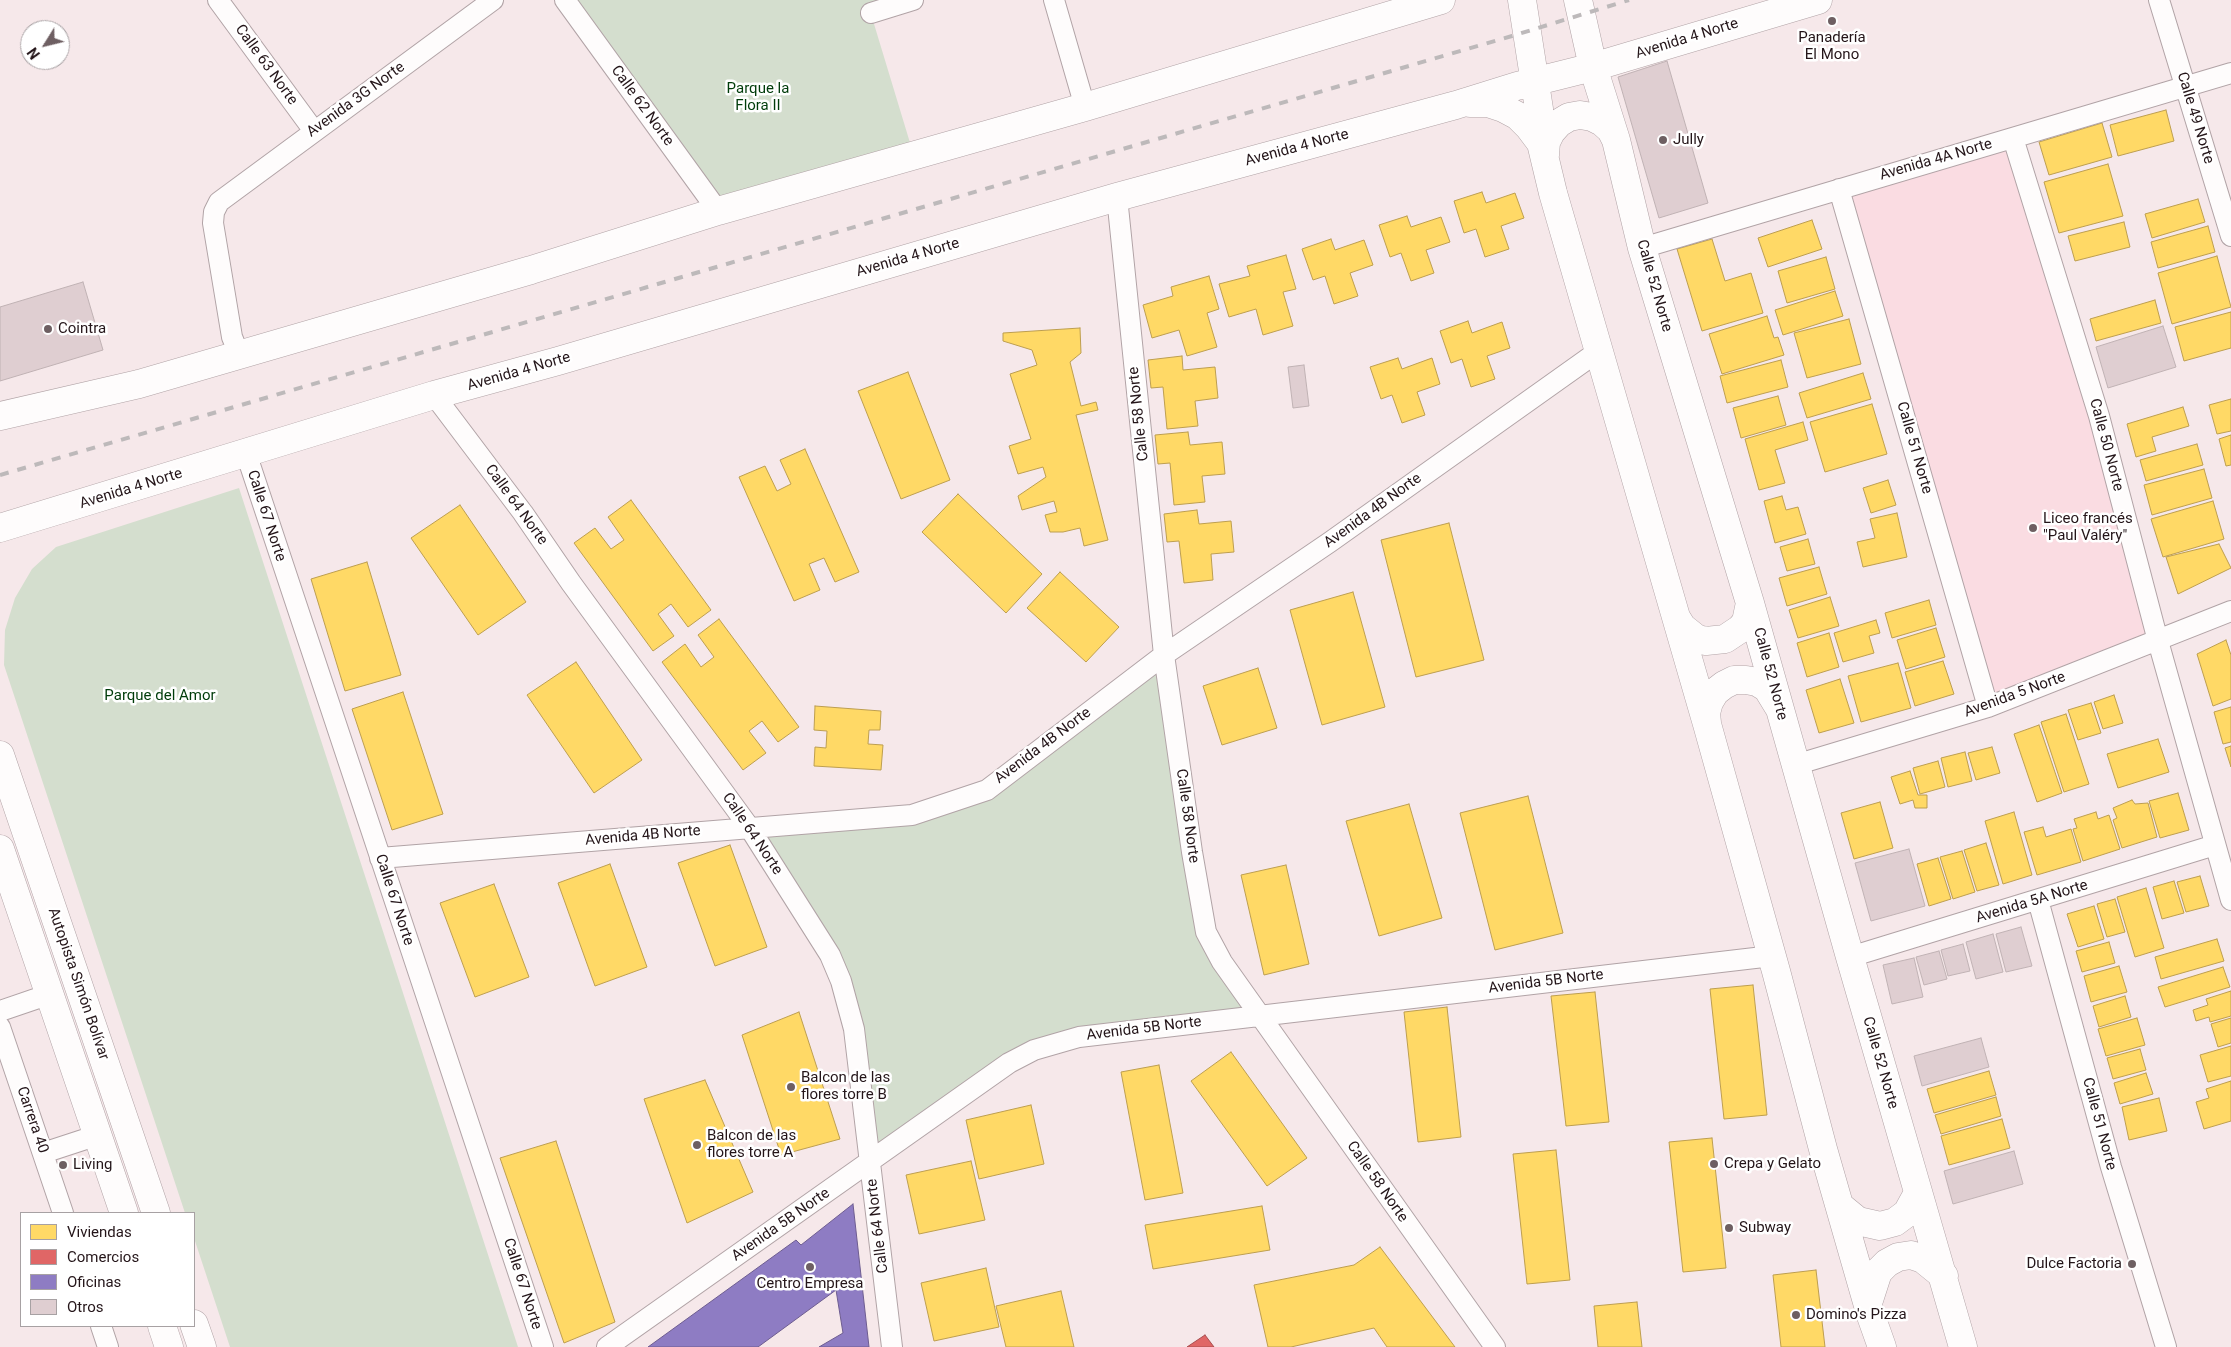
<!DOCTYPE html>
<meta charset="utf-8">
<style>
body{margin:0}
#map{position:relative;width:2231px;height:1347px;overflow:hidden;background:#f6e8ea;font-family:Roboto,sans-serif}
canvas{display:block}
.legend{position:absolute;left:20px;top:1212px;width:175px;height:115px;box-sizing:border-box;background:#fff;border:1px solid #a7a1a3;margin:0;padding:6px 9px;list-style:none;font-size:15px;color:#241519}
.legend li{display:flex;align-items:center;gap:10px;height:25px}
.legend b{width:25px;border:1px solid #a7a1a3}
.north{position:absolute;left:20px;top:20px;width:50px;height:50px;box-sizing:border-box;background:#fff;border:1px solid #a7a1a3;border-radius:50%;rotate:234deg;font-size:14px;font-weight:700;line-height:20px;text-align:center;color:#241519}
.north::after{content:'';display:block;margin:auto;width:18px;height:22px;background:#6e5f62;clip-path:polygon(50% 0,100% 100%,50% 72%,0 100%)}
</style>
<div id="map">
<canvas width="2231" height="1347"></canvas>
<ul class="legend">
<li><b style="height:14px;background:#ffd966"></b>Viviendas</li>
<li><b style="height:14px;background:#e06666"></b>Comercios</li>
<li><b style="height:14px;background:#8e7cc3"></b>Oficinas</li>
<li><b style="height:14px;background:#dfced1"></b>Otros</li>
</ul>
<div class="north">N</div>
</div>
<script>
const ctx = document.querySelector('canvas').getContext('2d');
ctx.lineJoin = 'round';
function paint(path, color) { ctx.fillStyle = color; ctx.fill(path, 'evenodd'); }
const shape = rows => new Path2D(rows.map(r => 'M' + r).join(''));
function trace(path, color, width, dash) { ctx.strokeStyle = color; ctx.lineWidth = width; ctx.lineCap = dash ? 'butt' : 'round'; ctx.setLineDash(dash || []); ctx.stroke(path); }
function drawText(font, color, halo, rows, align = 'center') {
  ctx.font = font + ' Roboto,sans-serif'; ctx.lineWidth = 5; ctx.setLineDash([]); ctx.textBaseline = 'middle'; ctx.strokeStyle = halo; ctx.fillStyle = color; for (const [text, x, y, turn = 0] of rows) {
    ctx.save(); ctx.translate(x, y); ctx.rotate((+turn || 0) * Math.PI / 180); ctx.textAlign = isNaN(turn) ? turn : align; if (halo) ctx.strokeText(text, 0, 0); ctx.fillText(text, 0, 0); ctx.restore();
  }
}
const built = shape([
 [2013,138,2158,641,1988,707,1839,189]
]);
const green = shape([
 [565,0,913,0,871,14,914,156,718,211],
 [239,488,518,1347,230,1347,194,1238,194,1213,185,1213,4,665,5,630,15,598,32,569,56,547],
 [1164,655,1206,932,1260,1015,1034,1050,870,1163,841,981,749,827,912,815,987,790]
]);
const homes = shape([
 [2166,110,2174,141,2118,156,2110,125,2166,110],
 [2102,123,2112,157,2049,175,2039,142,2102,123],
 [2108,164,2123,216,2059,233,2044,182,2108,164],
 [1482,192,1486,203,1515,193,1524,218,1501,226,1509,249,1485,257,1476,229,1464,233,1454,201,1482,192],
 [2198,199,2205,222,2152,238,2145,214,2198,199],
 [1407,216,1411,227,1441,217,1450,242,1426,250,1434,273,1411,281,1401,253,1390,257,1379,225,1407,216],
 [1812,220,1822,249,1768,267,1758,238,1812,220],
 [2124,222,2130,247,2075,261,2068,236,2124,222],
 [2208,226,2215,252,2158,268,2151,242,2208,226],
 [1331,239,1335,250,1364,240,1373,265,1350,273,1358,296,1334,304,1325,276,1313,280,1302,249,1331,239],
 [1712,239,1725,281,1751,273,1763,313,1702,331,1677,249,1712,239],
 [1286,255,1296,289,1283,292,1293,326,1263,335,1256,309,1229,317,1219,284,1250,276,1247,266,1286,255],
 [2217,256,2231,307,2172,324,2158,273,2217,256],
 [1826,257,1835,289,1787,303,1778,271,1826,257],
 [1209,276,1219,309,1207,313,1217,347,1187,356,1179,330,1152,338,1143,305,1173,296,1171,287,1209,276],
 [1835,291,1843,316,1783,335,1775,310,1835,291],
 [2155,300,2161,323,2096,341,2090,319,2155,300],
 [2231,312,2231,348,2184,361,2175,327,2231,312],
 [1767,316,1774,338,1778,337,1784,355,1722,374,1709,334,1767,316],
 [1849,319,1861,364,1807,378,1794,333,1849,319],
 [1468,321,1472,333,1502,322,1510,348,1487,356,1495,379,1471,387,1462,359,1451,363,1440,331,1468,321],
 [1080,328,1081,353,1070,362,1081,406,1096,402,1098,410,1076,415,1108,540,1084,546,1080,528,1063,532,1050,532,1045,515,1057,512,1054,501,1022,510,1018,496,1046,477,1043,467,1018,474,1009,446,1031,439,1010,374,1037,365,1032,350,1003,341,1003,333,1080,328],
 [1182,356,1183,370,1215,367,1218,398,1195,401,1198,426,1167,429,1163,387,1151,388,1148,360,1182,356],
 [1398,358,1402,369,1432,358,1440,384,1417,392,1425,415,1402,423,1392,395,1381,399,1370,367,1398,358],
 [1781,360,1788,387,1727,403,1720,376,1781,360],
 [908,372,950,480,901,499,858,391,908,372],
 [1863,373,1871,399,1807,418,1799,393,1863,373],
 [1778,396,1786,425,1741,438,1733,408,1778,396],
 [2231,399,2231,431,2217,434,2209,405,2231,399],
 [1872,404,1887,454,1825,472,1810,422,1872,404],
 [2183,407,2189,426,2152,437,2156,451,2136,457,2127,424,2183,407],
 [1803,422,1808,440,1775,450,1785,483,1759,490,1745,439,1803,422],
 [1188,432,1190,445,1222,442,1225,474,1202,476,1205,502,1174,505,1170,463,1158,464,1155,435,1188,432],
 [2231,435,2231,465,2226,466,2219,439,2231,435],
 [2197,444,2203,465,2146,481,2140,460,2197,444],
 [805,449,859,572,835,582,824,558,809,564,820,590,794,601,739,477,765,466,777,491,791,484,780,460,805,449],
 [2204,469,2212,498,2152,515,2144,485,2204,469],
 [1888,480,1896,505,1871,513,1863,488,1888,480],
 [958,494,1042,574,1006,613,922,532,958,494],
 [1782,496,1786,510,1798,507,1806,534,1775,543,1764,501,1782,496],
 [631,500,711,610,688,627,671,604,658,614,674,636,653,651,574,543,595,528,611,549,624,540,608,517,631,500],
 [2213,501,2224,539,2163,557,2151,519,2213,501],
 [460,505,526,602,478,635,411,538,460,505],
 [1197,510,1199,524,1231,521,1234,552,1211,554,1213,580,1184,583,1179,541,1167,542,1164,514,1197,510],
 [1897,513,1907,557,1863,567,1857,542,1875,538,1870,519,1897,513],
 [1449,523,1484,660,1416,677,1381,540,1449,523],
 [1808,539,1815,564,1787,571,1780,547,1808,539],
 [2219,544,2231,568,2178,594,2166,557,2219,544],
 [367,562,401,675,345,691,311,579,367,562],
 [1819,567,1827,594,1787,606,1779,578,1819,567],
 [1060,572,1119,627,1086,662,1027,608,1060,572],
 [1353,592,1385,707,1322,725,1290,610,1353,592],
 [1830,597,1839,626,1798,638,1789,610,1830,597],
 [1929,600,1936,625,1892,638,1885,613,1929,600],
 [719,619,799,727,778,742,762,721,749,731,766,753,743,770,662,662,685,644,701,667,714,657,698,635,719,619],
 [1876,620,1880,633,1869,636,1874,653,1843,662,1834,633,1876,620],
 [1936,628,1945,657,1906,669,1897,640,1936,628],
 [1829,633,1839,667,1807,677,1797,643,1829,633],
 [2226,640,2231,655,2231,699,2213,706,2197,654,2226,640],
 [1943,661,1954,694,1915,706,1905,672,1943,661],
 [576,662,642,760,594,793,527,695,576,662],
 [1898,663,1911,708,1861,722,1848,676,1898,663],
 [1258,668,1277,728,1222,745,1203,686,1258,668],
 [1840,679,1854,723,1819,733,1806,690,1840,679],
 [403,692,443,814,392,830,352,709,403,692],
 [2114,695,2123,723,2103,729,2094,702,2114,695],
 [2091,703,2101,733,2078,740,2068,710,2091,703],
 [815,706,881,711,880,730,869,730,868,744,883,745,881,770,814,766,815,747,826,748,827,731,814,730,815,706],
 [2231,707,2231,742,2223,744,2214,712,2231,707],
 [2066,714,2089,784,2064,792,2041,722,2066,714],
 [2039,725,2062,793,2037,802,2014,734,2039,725],
 [2158,739,2169,772,2118,788,2107,754,2158,739],
 [2231,746,2231,767,2225,748,2231,746],
 [1992,747,2000,773,1976,780,1968,753,1992,747],
 [1965,752,1972,781,1948,787,1941,758,1965,752],
 [1938,761,1945,787,1920,794,1913,768,1938,761],
 [1910,771,1918,795,1927,795,1927,808,1915,808,1913,800,1900,804,1891,777,1910,771],
 [2178,793,2189,830,2160,838,2149,801,2178,793],
 [1528,796,1563,933,1495,950,1460,813,1528,796],
 [2132,800,2135,804,2148,803,2157,837,2122,848,2113,820,2117,818,2113,808,2132,800],
 [1880,802,1893,848,1854,859,1841,813,1880,802],
 [1409,804,1442,918,1379,936,1346,821,1409,804],
 [2014,812,2032,875,2003,884,1985,821,2014,812],
 [2096,812,2098,819,2109,815,2120,849,2083,861,2073,829,2077,828,2074,819,2096,812],
 [2043,827,2046,837,2071,829,2081,862,2037,875,2024,832,2043,827],
 [1986,843,1999,885,1977,891,1964,850,1986,843],
 [730,845,767,947,715,966,678,863,730,845],
 [1962,851,1975,892,1953,899,1940,857,1962,851],
 [1938,858,1951,899,1929,906,1917,864,1938,858],
 [610,864,647,967,595,986,558,883,610,864],
 [1286,865,1309,964,1264,975,1241,875,1286,865],
 [2200,876,2209,906,2186,912,2177,882,2200,876],
 [2174,881,2184,913,2162,919,2153,887,2174,881],
 [494,884,529,977,475,997,440,903,494,884],
 [2146,888,2164,948,2135,957,2117,897,2146,888],
 [2115,899,2125,932,2107,937,2097,904,2115,899],
 [2094,906,2104,939,2078,947,2067,914,2094,906],
 [2217,939,2224,961,2161,979,2155,957,2217,939],
 [2109,942,2115,963,2082,972,2076,951,2109,942],
 [2119,966,2127,992,2091,1002,2084,976,2119,966],
 [2223,967,2230,987,2165,1007,2158,987,2223,967],
 [1753,985,1767,1115,1724,1119,1710,989,1753,985],
 [2231,991,2231,1016,2210,1022,2209,1017,2196,1021,2193,1010,2208,1005,2206,999,2231,991],
 [1595,992,1609,1122,1566,1126,1551,996,1595,992],
 [2125,996,2131,1017,2099,1027,2093,1006,2125,996],
 [1447,1007,1461,1137,1418,1142,1404,1012,1447,1007],
 [799,1012,840,1139,781,1155,742,1035,799,1012],
 [2137,1018,2145,1045,2106,1056,2098,1029,2137,1018],
 [2231,1018,2231,1043,2218,1047,2211,1024,2231,1018],
 [2231,1046,2231,1076,2208,1082,2200,1055,2231,1046],
 [2140,1049,2146,1070,2113,1079,2107,1058,2140,1049],
 [1231,1052,1307,1158,1267,1186,1191,1081,1231,1052],
 [1159,1065,1183,1193,1145,1200,1121,1072,1159,1065],
 [1989,1071,1996,1095,1934,1113,1927,1089,1989,1071],
 [2146,1073,2153,1094,2120,1104,2114,1083,2146,1073],
 [705,1080,753,1192,687,1223,644,1099,705,1080],
 [2231,1081,2231,1121,2204,1129,2196,1102,2209,1098,2206,1089,2231,1081],
 [1996,1097,2001,1116,1941,1134,1935,1115,1996,1097],
 [2159,1098,2167,1131,2129,1140,2122,1107,2159,1098],
 [1031,1105,1044,1164,979,1179,966,1120,1031,1105],
 [2002,1119,2010,1148,1949,1165,1941,1136,2002,1119],
 [1712,1138,1726,1268,1683,1272,1669,1142,1712,1138],
 [556,1141,615,1322,564,1343,500,1158,556,1141],
 [1556,1150,1570,1280,1527,1284,1513,1154,1556,1150],
 [971,1161,985,1220,919,1234,906,1175,971,1161],
 [1262,1206,1270,1250,1153,1269,1145,1225,1262,1206],
 [1380,1247,1455,1347,1387,1347,1374,1328,1291,1347,1268,1347,1254,1285,1354,1265,1380,1247],
 [986,1268,999,1327,934,1341,921,1283,986,1268],
 [1816,1270,1825,1347,1781,1347,1773,1275,1816,1270],
 [1061,1291,1074,1347,1006,1347,996,1306,1061,1291],
 [1637,1302,1642,1347,1598,1347,1594,1306,1637,1302]
]);
const shops = shape([
 [1205,1335,1214,1347,1187,1347,1205,1335]
]);
const offices = shape([
 [853,1204,869,1347,819,1347,843,1333,836,1290,758,1347,648,1347,796,1240,801,1245,853,1204]
]);
const building = shape([
 [1667,61,1708,203,1659,218,1618,77,1667,61],
 [83,282,103,350,0,381,0,307,83,282],
 [2163,326,2176,367,2108,388,2096,347,2163,326],
 [1304,365,1309,406,1293,408,1288,367,1304,365],
 [1909,849,1925,906,1871,921,1855,863,1909,849],
 [2021,927,2032,966,2006,972,1996,934,2021,927],
 [1993,934,2003,972,1976,979,1966,942,1993,934],
 [1963,944,1970,971,1948,976,1941,950,1963,944],
 [1939,951,1947,979,1924,985,1916,957,1939,951],
 [1914,958,1923,997,1892,1004,1883,965,1914,958],
 [1981,1038,1989,1067,1922,1086,1914,1056,1981,1038],
 [2014,1151,2023,1184,1953,1204,1944,1171,2014,1151]
]);
const street = shape([
 [218,0,314,131],
 [565,0,718,211],
 [1054,0,1085,107],
 [2159,0,2231,236],
 [871,13,913,0],
 [2013,138,2099,416,2158,641,2231,900],
 [1839,189,1988,707],
 [1117,197,1164,655,1192,852,1206,932,1222,962,1495,1347],
 [1642,248,2231,73],
 [239,354,232,337,213,223,214,212,219,202,493,0],
 [434,395,523,513,571,583,749,827,830,955,841,981,854,1029,892,1347],
 [246,453,543,1347],
 [1795,765,1988,707,2231,611],
 [380,858,912,815,987,790,1164,655,1330,542,1600,350],
 [2038,900,2111,1167,2166,1347],
 [1850,957,2215,845],
 [0,1011,50,994],
 [0,1027,63,1213],
 [43,1153,98,1135],
 [101,1326,108,1347],
 [607,1347,1009,1063,1034,1050,1079,1037,1772,956]
]);
const secondary = shape([
 [1522,0,1539,109,1541,143,1553,193,1707,724,1776,971,1823,1149,1871,1316,1882,1347],
 [1578,0,1593,67,1616,140,1642,248,1750,603,1850,957,1963,1347],
 [1470,103,1488,103,1503,108,1518,116,1529,127,1541,143],
 [1545,155,1546,142,1551,132,1559,123,1569,117,1580,115,1592,117,1602,122,1611,130,1615,138],
 [0,416,139,384,531,270,718,211,1085,107,1441,0],
 [0,528,434,395,558,361,1117,197,1456,105,1517,86,1593,67,1818,0],
 [1677,619,1682,627,1697,639,1706,641,1725,639,1740,629,1746,622,1750,603],
 [1707,723,1706,713,1709,702,1715,692,1724,685,1734,680,1746,680,1757,682,1767,688,1778,706],
 [0,755,156,1213],
 [0,849,124,1213],
 [1841,1207,1858,1221,1880,1226,1895,1222,1907,1213,1918,1193],
 [1868,1303,1878,1272,1887,1263,1898,1257,1911,1255,1923,1259,1944,1276],
 [194,1324,202,1347],
 [162,1326,169,1347]
]);
const rail = shape([
 [0,475,1512,36,1629,0]
]);
const markers = [
 [1832,21,5,"#6e5f62"],
 [1663,140,5,"#6e5f62"],
 [48,329,5,"#6e5f62"],
 [2033,528,5,"#6e5f62"],
 [791,1087,5,"#6e5f62"],
 [697,1145,5,"#6e5f62"],
 [1714,1164,5,"#6e5f62"],
 [63,1165,5,"#6e5f62"],
 [1729,1228,5,"#6e5f62"],
 [2132,1264,5,"#6e5f62"],
 [810,1267,5,"#6e5f62"],
 [1796,1315,5,"#6e5f62"]
];
const poiNames = [
 ["Panadería",1832,38,"center"],
 ["El Mono",1832,55,"center"],
 ["Jully",1673,140],
 ["Cointra",58,329],
 ["Liceo francés",2043,519],
 ["\"Paul Valéry\"",2043,536],
 ["Balcon de las",801,1078],
 ["flores torre B",801,1095],
 ["Balcon de las",707,1136],
 ["flores torre A",707,1153],
 ["Crepa y Gelato",1724,1164],
 ["Living",73,1165],
 ["Subway",1739,1228],
 ["Dulce Factoria",2122,1264,"right"],
 ["Centro Empresa",810,1284,"center"],
 ["Domino's Pizza",1806,1315]
];
const streetNames = [
 ["Avenida 4 Norte",1687,39,-17],
 ["Calle 63 Norte",266,65,54],
 ["Avenida 3G Norte",356,100,-36],
 ["Calle 62 Norte",642,106,54],
 ["Calle 49 Norte",2195,118,73],
 ["Avenida 4 Norte",1297,148,-15],
 ["Avenida 4A Norte",1936,160,-16],
 ["Avenida 4 Norte",908,258,-16],
 ["Calle 52 Norte",1654,286,74],
 ["Avenida 4 Norte",519,372,-16],
 ["Calle 58 Norte",1139,414,-96],
 ["Calle 50 Norte",2106,445,75],
 ["Calle 51 Norte",1914,448,74],
 ["Avenida 4 Norte",131,489,-17],
 ["Calle 64 Norte",516,505,54],
 ["Avenida 4B Norte",1373,511,-36],
 ["Calle 67 Norte",266,516,72],
 ["Calle 52 Norte",1770,674,75],
 ["Avenida 5 Norte",2015,695,-20],
 ["Avenida 4B Norte",1043,746,-37],
 ["Calle 58 Norte",1187,816,82],
 ["Calle 64 Norte",752,834,56],
 ["Avenida 4B Norte",643,836,-5],
 ["Calle 67 Norte",394,900,72],
 ["Avenida 5A Norte",2032,902,-17],
 ["Avenida 5B Norte",1546,982,-7],
 ["Autopista Simón Bolívar",78,984,71],
 ["Avenida 5B Norte",1144,1029,-7],
 ["Calle 52 Norte",1880,1063,74],
 ["Carrera 40",32,1120,71],
 ["Calle 51 Norte",2099,1124,75],
 ["Calle 58 Norte",1377,1182,55],
 ["Avenida 5B Norte",781,1225,-35],
 ["Calle 64 Norte",878,1226,-97],
 ["Calle 67 Norte",522,1284,72]
];
const parkNames = [
 ["Parque la",758,89],
 ["Flora II",758,106],
 ["Parque del Amor",160,696]
];
paint(built, '#fadce2');
paint(green, '#d4dece');
paint(homes, '#ffd966');
trace(homes, '#bd9e4f', 1);
paint(shops, '#e06666');
trace(shops, '#a84e4f', 1);
paint(offices, '#8e7cc3');
trace(offices, '#6e5d90', 1);
paint(building, '#dfced1');
trace(building, '#c0b2b4', 1);
trace(street, '#b1a3a6', 22);
trace(secondary, '#b1a3a6', 29);
trace(street, '#fefcfc', 20);
trace(secondary, '#fefcfc', 28);
trace(rail, '#bdb9ba', 4, [9, 9]);
for (const [x, y, r, color] of markers) { const dot = new Path2D(); dot.arc(x, y, r, 0, 2 * Math.PI); ctx.fillStyle = color; ctx.fill(dot); trace(dot, '#fff', 2); }
drawText('15px', '#241519', '#fff', poiNames, 'left');
drawText('15px', '#241519', '#fff', streetNames);
drawText('15px', '#003c0a', '#fff', parkNames);
</script>
